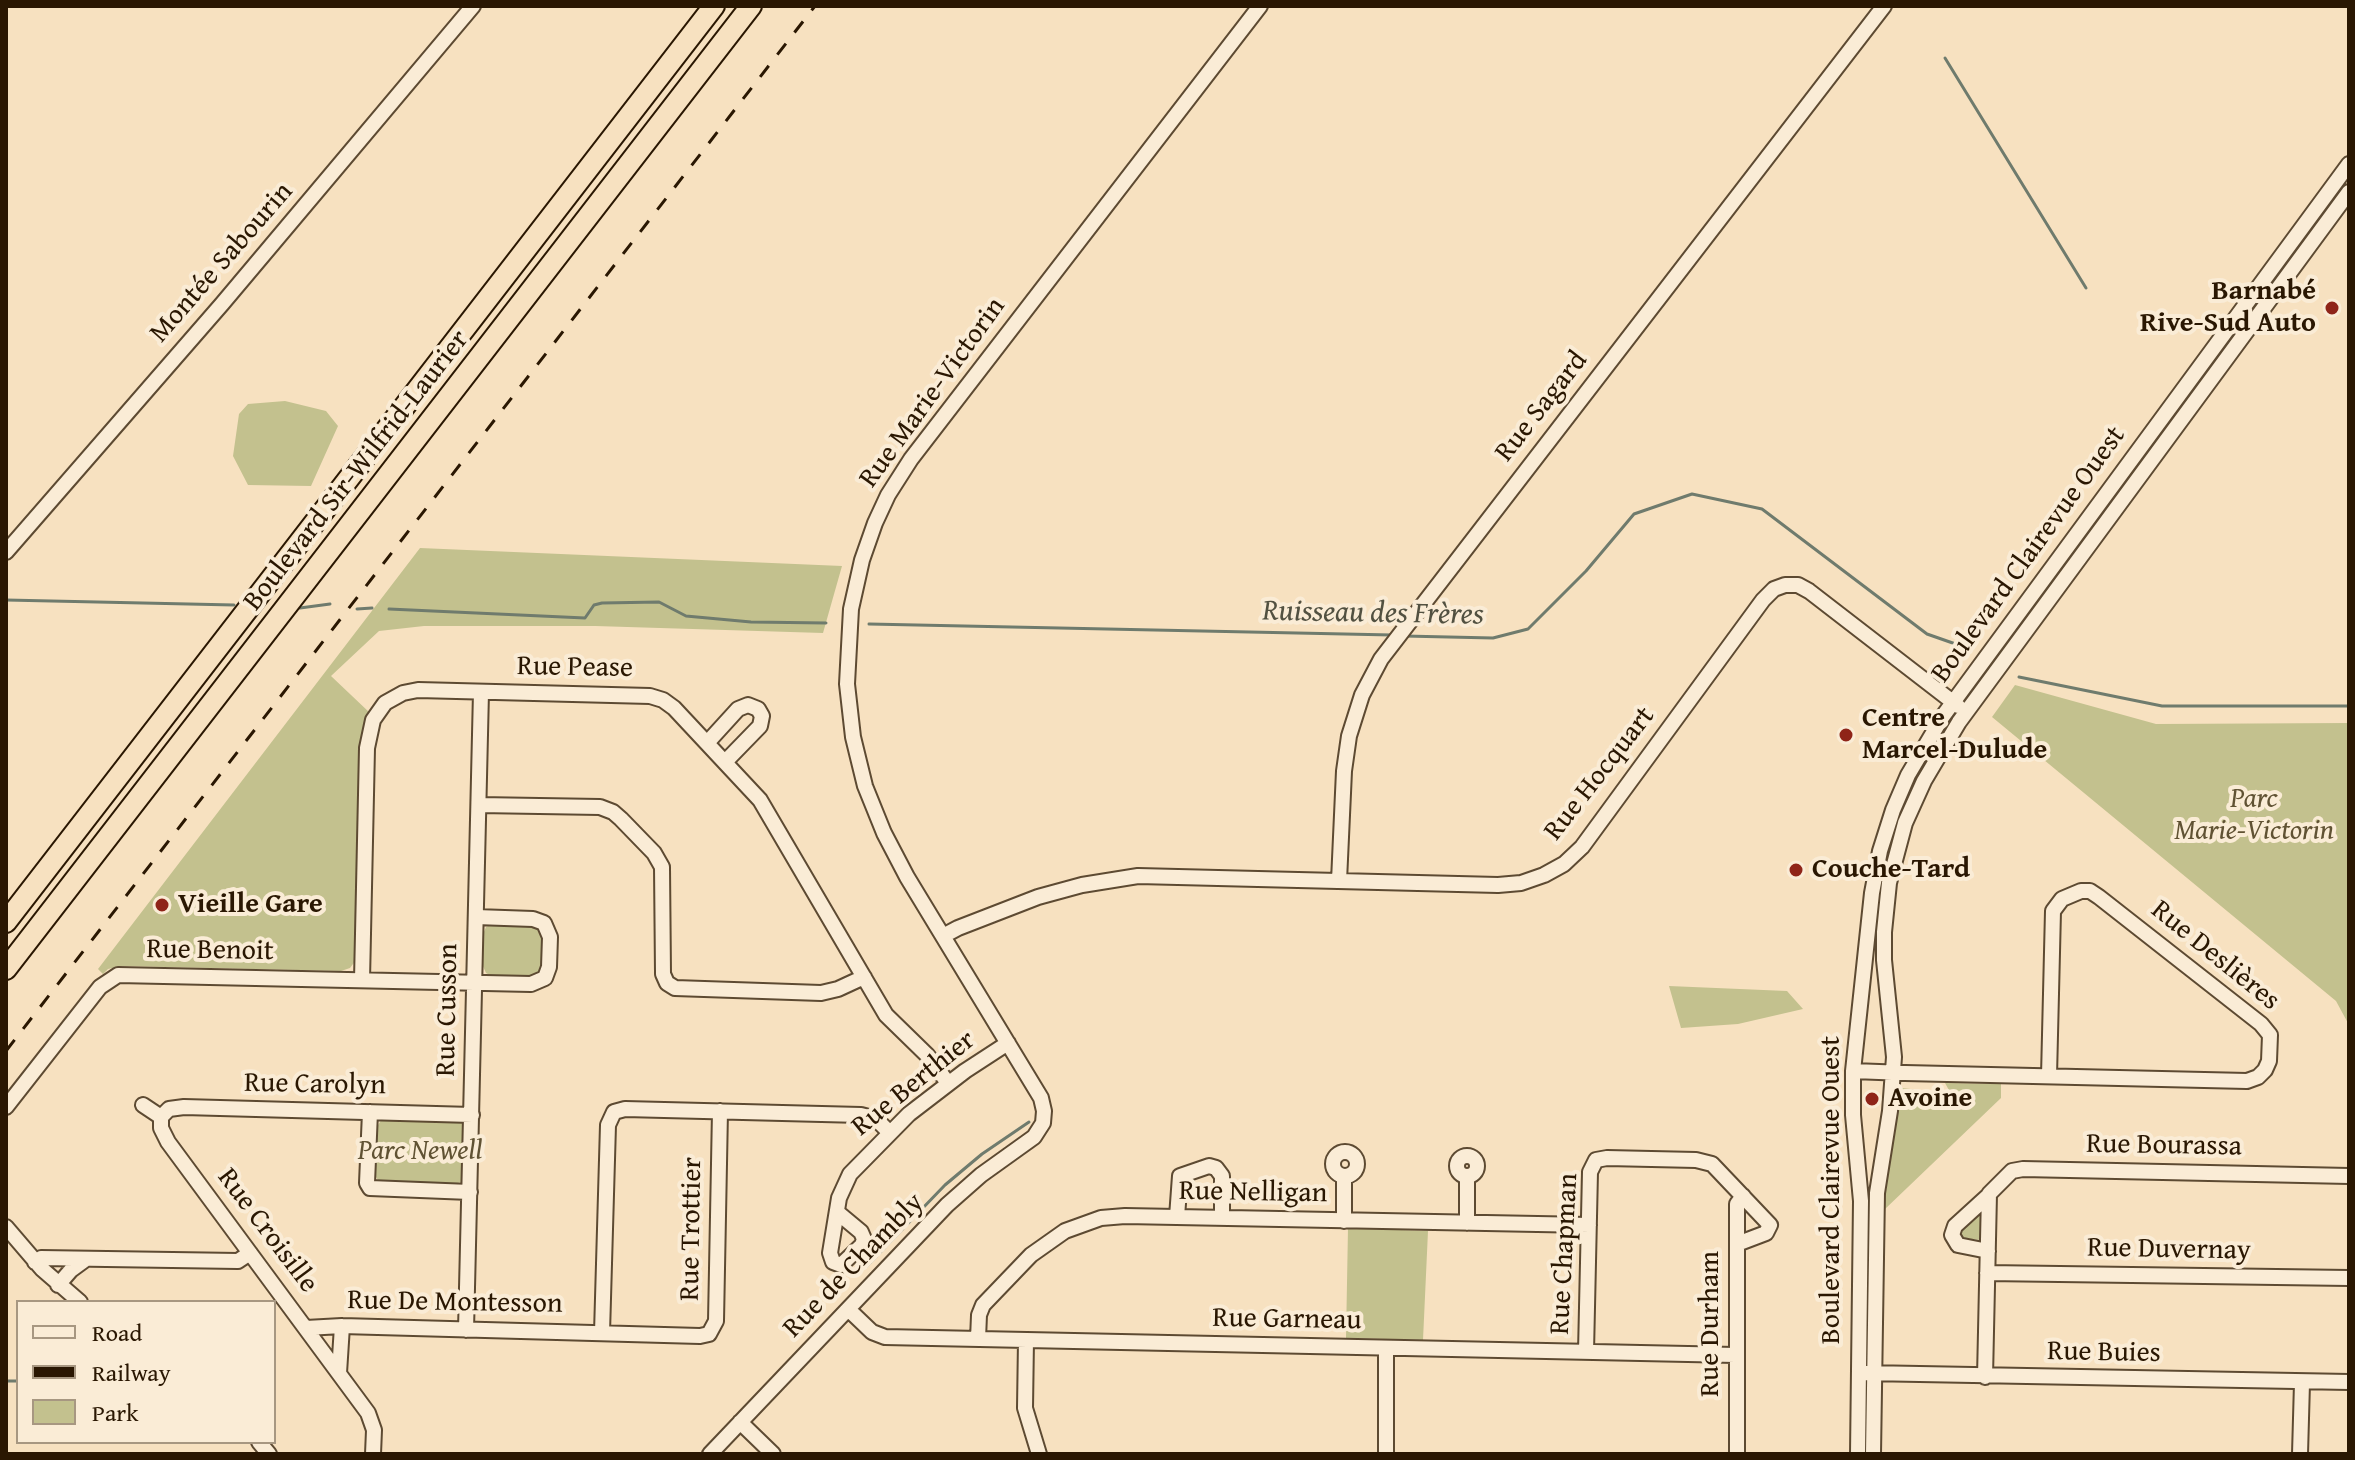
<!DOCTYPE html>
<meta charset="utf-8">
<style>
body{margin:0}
#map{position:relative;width:2355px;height:1460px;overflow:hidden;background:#f7e1c0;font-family:"Gentium Book Plus",serif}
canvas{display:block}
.frame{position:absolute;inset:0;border:8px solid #2a1702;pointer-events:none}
.legend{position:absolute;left:16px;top:1300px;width:260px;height:144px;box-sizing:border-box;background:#faecd6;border:2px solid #a79781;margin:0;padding:10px 14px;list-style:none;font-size:24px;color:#2a1702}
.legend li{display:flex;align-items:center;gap:16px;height:40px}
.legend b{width:40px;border:2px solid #a79781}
</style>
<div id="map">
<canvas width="2355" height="1460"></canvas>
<div class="frame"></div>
<ul class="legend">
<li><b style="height:10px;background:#faecd6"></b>Road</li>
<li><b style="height:10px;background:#2a1702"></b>Railway</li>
<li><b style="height:22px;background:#c3c18e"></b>Park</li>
</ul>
</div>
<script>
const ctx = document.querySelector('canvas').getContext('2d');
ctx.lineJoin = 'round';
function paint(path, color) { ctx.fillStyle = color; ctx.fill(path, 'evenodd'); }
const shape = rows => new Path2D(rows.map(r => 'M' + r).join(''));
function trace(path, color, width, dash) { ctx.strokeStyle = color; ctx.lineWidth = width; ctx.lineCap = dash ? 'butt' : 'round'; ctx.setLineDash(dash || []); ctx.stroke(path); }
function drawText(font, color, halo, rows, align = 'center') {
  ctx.font = font + ' "Gentium Book Plus",serif'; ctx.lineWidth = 8; ctx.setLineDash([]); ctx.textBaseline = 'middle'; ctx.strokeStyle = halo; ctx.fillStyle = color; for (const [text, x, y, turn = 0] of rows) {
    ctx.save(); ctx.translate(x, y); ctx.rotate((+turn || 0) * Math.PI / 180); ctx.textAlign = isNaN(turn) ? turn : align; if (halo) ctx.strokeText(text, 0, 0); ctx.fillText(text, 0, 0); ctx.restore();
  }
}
const green = shape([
 [285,401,326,411,338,426,311,486,248,485,233,456,239,414,248,404],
 [420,548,842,566,823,633,595,626,424,626,379,631,331,676,370,713,365,724,361,747,356,960,350,968,341,971,122,966,108,969,103,974,98,969],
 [2015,685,2156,724,2349,723,2349,1025,2336,1001,1992,717],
 [493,924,532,925,539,928,543,934,542,969,538,975,531,977,492,976,486,973,482,964,483,934,486,927],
 [1669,986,1787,991,1803,1009,1738,1024,1681,1028],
 [1945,1083,2001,1084,2001,1098,1884,1210,1890,1154,1901,1088,1920,1090,1944,1100,1950,1092],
 [382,1119,460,1121,465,1127,461,1182,455,1184,378,1180,376,1177,376,1128],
 [1979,1213,1982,1216,1980,1240,1962,1238,1959,1234,1960,1231],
 [1348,1228,1428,1231,1423,1340,1346,1338]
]);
const stream = shape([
 [1945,58,2086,288],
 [6,600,234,605],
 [300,608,330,604],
 [357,609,372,608],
 [389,609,585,618,594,605,602,603,659,602,686,616,751,622,826,623],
 [869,624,1392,635],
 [1404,636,1493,638,1528,629,1586,571,1634,514,1692,494,1762,509,1927,634,1967,648],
 [2019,677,2162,706,2349,706],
 [867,1266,945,1185,982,1154,1029,1122],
 [6,1381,18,1381]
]);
const minor = shape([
 [6,552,222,304,473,6],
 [707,743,738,709,748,705,758,709,762,716,760,726,725,762],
 [479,805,600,807,613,812,621,819,654,853,662,867,663,974,667,983,675,988,821,993,838,989,864,977],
 [1339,881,1344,771,1349,736,1362,695,1381,659,1884,6],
 [943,936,958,928,1038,897,1082,885,1138,876,1498,885,1521,883,1544,875,1564,864,1582,847,1763,600,1774,589,1785,585,1798,585,1809,591,1958,706],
 [362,980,367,748,373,720,385,703,403,693,418,690,650,696,663,700,674,708,760,800,886,1015,927,1055,948,1083],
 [1853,1071,1905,1073,2247,1081,2258,1077,2265,1070,2269,1061,2270,1035,2261,1024,2099,897,2090,891,2081,891,2062,899,2053,911,2049,1076],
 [143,1105,161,1117],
 [6,1107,100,987,118,975,531,984,545,978,549,967,550,937,544,923,533,919,476,917],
 [370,1112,367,1183,370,1188,470,1192],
 [161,1117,161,1128,168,1142,368,1413,374,1430,373,1454],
 [161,1117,169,1109,184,1107,472,1115],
 '1333 1164a12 12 0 1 1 24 0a12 12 0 1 1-24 0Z',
 '1457 1166a10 10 0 1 1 20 0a10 10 0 1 1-20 0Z',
 [837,1212,861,1232,864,1239,862,1245,841,1265,833,1262,830,1253,839,1198,850,1174,909,1114,965,1071,1008,1043],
 [1177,1217,1180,1176,1209,1166,1216,1168,1222,1176,1222,1218],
 [1344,1221,1344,1176],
 [1467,1223,1467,1177],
 [6,1227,42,1269,80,1302],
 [1988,1251,1958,1245,1952,1235,1955,1226,1989,1195],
 [35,1262,41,1258,238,1261,250,1253],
 [1987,1273,2349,1278],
 [58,1285,71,1270,86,1259],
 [848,1309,872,1332,885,1337,1735,1355],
 [306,1328,342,1326,700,1336,709,1334,716,1321,720,1111],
 [466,1330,481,692],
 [602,1333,608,1125,614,1112,625,1109,861,1115,876,1119,889,1132],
 [978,1339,979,1315,983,1305,1031,1255,1065,1231,1101,1218,1125,1216,1589,1225],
 [1026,1340,1025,1408,1039,1454],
 [1586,1352,1590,1172,1596,1160,1607,1158,1696,1160,1712,1164,1770,1225,1766,1233,1737,1244],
 [339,1373,342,1326],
 [1866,1373,2349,1382],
 [1985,1377,1989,1194,2012,1171,2023,1169,2349,1176],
 [740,1422,773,1454],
 [259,1442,269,1454],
 [710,1454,947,1205,981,1175,1034,1137,1043,1123,1044,1111,1041,1098,907,877,884,833,865,786,853,737,847,684,851,609,862,560,875,523,888,495,911,459,1260,6],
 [1386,1454,1386,1348],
 [1737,1454,1737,1204,1743,1196],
 [1858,1454,1861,1201,1853,1115,1853,1071,1872,893,1880,851,1893,810,1908,775,1943,716,2349,164],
 [1873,1454,1877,1193,1890,1111,1894,1057,1884,960,1884,932,1889,883,1905,823,1924,781,1959,722,2349,192],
 [2300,1454,2302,1383]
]);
const highway = shape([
 [6,922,714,6],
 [6,969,751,6]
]);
const rail = shape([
 [6,1051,815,6]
]);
const markers = [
 [2332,308,8,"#8f2418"],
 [1846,735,8,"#8f2418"],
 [1796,870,8,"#8f2418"],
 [162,905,8,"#8f2418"],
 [1872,1099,8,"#8f2418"]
];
const streetNames = [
 ["Montée Sabourin",222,263,-49],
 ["Rue Marie-Victorin",933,393,-54],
 ["Rue Sagard",1542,407,-52],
 ["Boulevard Sir-Wilfrid-Laurier",357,471,-52],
 ["Boulevard Clairevue Ouest",2029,555,-54],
 ["Rue Pease",575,668,1],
 ["Rue Hocquart",1600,774,-52],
 ["Rue Benoit",210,951,1],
 ["Rue Deslières",2215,956,39],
 ["Rue Cusson",448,1010,-89],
 ["Rue Berthier",914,1084,-39],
 ["Rue Carolyn",315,1085,1],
 ["Rue Bourassa",2164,1146,1],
 ["Boulevard Clairevue Ouest",1832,1190,-90],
 ["Rue Nelligan",1253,1193,1],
 ["Rue Trottier",692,1229,-89],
 ["Rue Croisille",267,1231,53],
 ["Rue Duvernay",2169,1250,1],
 ["Rue Chapman",1565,1254,-87],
 ["Rue de Chambly",854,1266,-46],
 ["Rue De Montesson",455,1303,1],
 ["Rue Garneau",1287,1320,1],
 ["Rue Durham",1711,1324,-90],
 ["Rue Buies",2104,1353,1]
];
const poiNames = [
 ["Barnabé",2316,292,"right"],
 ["Rive-Sud Auto",2316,324,"right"],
 ["Centre",1862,719],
 ["Marcel-Dulude",1862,751],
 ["Couche-Tard",1812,870],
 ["Vieille Gare",178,905],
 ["Avoine",1888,1099]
];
const parkNames = [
 ["Parc",2254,800],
 ["Marie-Victorin",2254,832],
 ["Parc Newell",420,1152]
];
const waterNames = [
 ["Ruisseau des Frères",1373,614,1]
];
paint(green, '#c3c18e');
trace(stream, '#6f7b6d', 3);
trace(minor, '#5d4a32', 18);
trace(highway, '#2a1702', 24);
trace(minor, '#faecd6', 14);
trace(highway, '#f7e1c0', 20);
trace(rail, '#2a1702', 3, [14, 14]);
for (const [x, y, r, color] of markers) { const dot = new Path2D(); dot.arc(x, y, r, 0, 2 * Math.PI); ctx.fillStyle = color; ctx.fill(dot); trace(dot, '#faecd6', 3); }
drawText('28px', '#2a1702', '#faecd6', streetNames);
drawText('bold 28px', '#2a1702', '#faecd6', poiNames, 'left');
drawText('italic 28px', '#605233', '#faecd6', parkNames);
drawText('italic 30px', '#525141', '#faecd6', waterNames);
</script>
